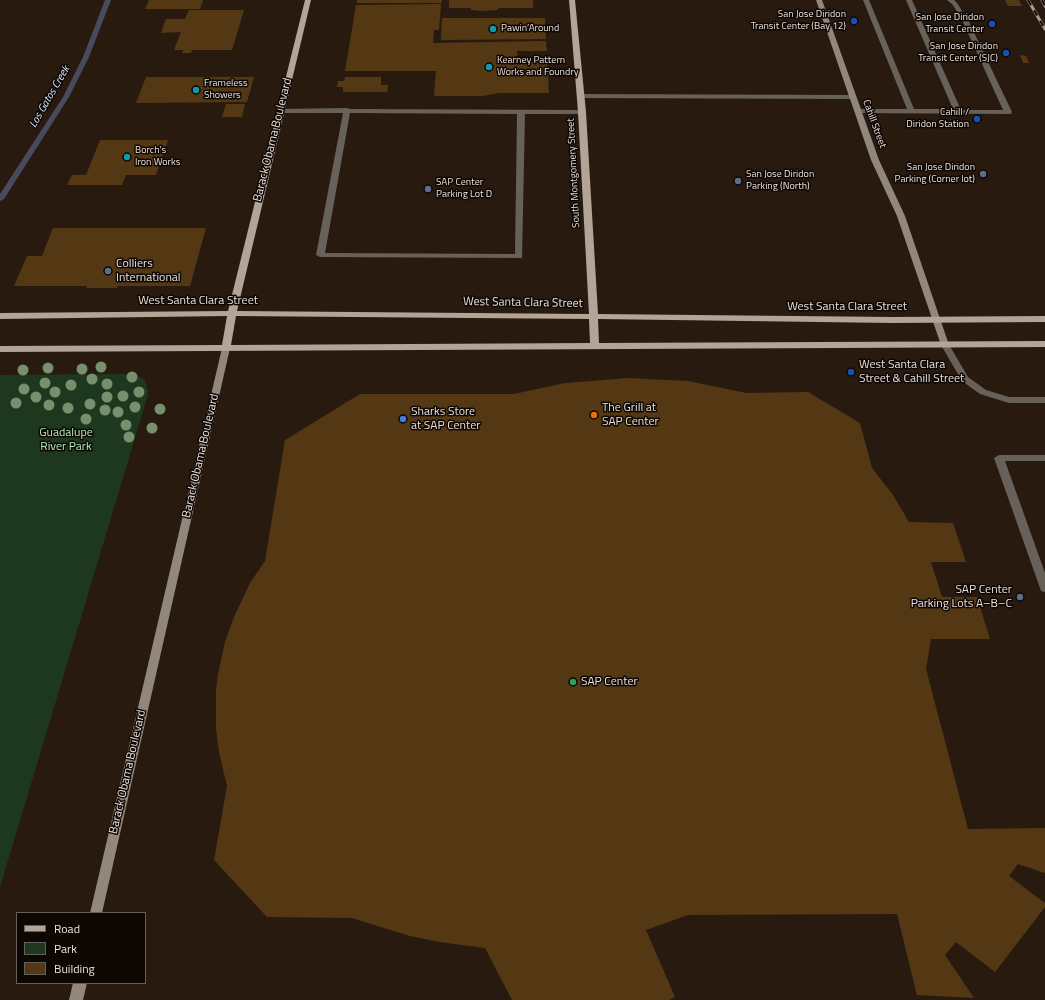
<!DOCTYPE html>
<meta charset="utf-8">
<style>
body{margin:0}
#map{position:relative;width:1045px;height:1000px;overflow:hidden;background:#291a10;font-family:"Titillium Web",sans-serif}
canvas{display:block}
.legend{position:absolute;left:16px;top:912px;width:130px;height:72px;box-sizing:border-box;background:#0d0704;border:1px solid #665e5a;margin:0;padding:5px 7px;list-style:none;font-size:12px;color:#ece1db}
.legend li{display:flex;align-items:center;gap:8px;height:20px}
.legend b{width:20px;border:1px solid #665e5a}
</style>
<div id="map">
<canvas width="1045" height="1000"></canvas>
<ul class="legend">
<li><b style="height:5px;background:#b2a497"></b>Road</li>
<li><b style="height:11px;background:#1d381f"></b>Park</li>
<li><b style="height:11px;background:#543814"></b>Building</li>
</ul>
</div>
<script>
const ctx = document.querySelector('canvas').getContext('2d');
ctx.lineJoin = 'round';
function paint(path, color) { ctx.fillStyle = color; ctx.fill(path, 'evenodd'); }
const shape = rows => new Path2D(rows.map(r => 'M' + r).join(''));
function trace(path, color, width, dash) { ctx.strokeStyle = color; ctx.lineWidth = width; ctx.lineCap = dash ? 'butt' : 'round'; ctx.setLineDash(dash || []); ctx.stroke(path); }
function drawText(font, color, halo, rows, align = 'center') {
  ctx.font = font + ' "Titillium Web",sans-serif'; ctx.lineWidth = 3; ctx.setLineDash([]); ctx.textBaseline = 'middle'; ctx.strokeStyle = halo; ctx.fillStyle = color; for (const [text, x, y, turn = 0] of rows) {
    ctx.save(); ctx.translate(x, y); ctx.rotate((+turn || 0) * Math.PI / 180); ctx.textAlign = isNaN(turn) ? turn : align; if (halo) ctx.strokeText(text, 0, 0); ctx.fillText(text, 0, 0); ctx.restore();
  }
}
const green = shape([
 [122,374,140,377,145,380,148,392,147,398,0,887,0,375]
]);
const stream = shape([
 [105,0,111,0,89,57,69,97,4,199,0,201,0,194,63,97,83,57,105,0]
]);
const building = shape([
 [149,0,203,0,200,9,145,9],
 [357,0,442,0,442,3,357,3],
 [449,0,533,0,533,8,498,8,498,10,481,11,471,10,471,8,449,8],
 [1005,0,1019,0,1022,6,1008,6],
 [441,4,439,30,434,30,433,43,546,41,547,51,517,51,518,62,547,62,549,93,499,93,483,96,434,96,436,71,345,71,356,5],
 [189,10,244,10,232,50,192,50,191,53,182,53,183,50,174,50,181,32,161,33,166,19,185,19],
 [442,18,545,18,546,39,441,40],
 [1020,55,1026,56,1029,63,1023,63],
 [146,77,254,77,247,102,136,103],
 [345,77,381,77,381,85,388,85,387,92,343,92,343,87,337,87,338,81,344,81],
 [226,104,245,104,242,117,222,117],
 [100,140,168,140,156,175,126,175,122,185,67,185,72,175,86,175],
 [53,228,206,228,190,286,117,286,117,288,86,288,87,286,14,286,27,256,42,256],
 [628,378,688,381,746,393,808,392,860,423,872,468,893,495,909,522,953,523,966,562,931,562,942,597,977,597,990,639,931,639,926,669,968,829,1045,828,1045,873,1018,864,1009,876,1045,903,1045,907,995,972,956,942,945,955,974,998,917,995,897,914,688,915,646,930,675,997,669,1000,512,1000,485,948,439,942,410,936,352,918,267,917,214,860,227,786,219,752,216,729,216,690,218,674,225,642,234,617,250,583,265,561,285,440,360,394,514,394,565,383]
]);
const lane = shape([
 [863,0,869,0,914,109,953,109,906,0,912,0,961,110,1003,110,963,22,953,5,947,0,954,0,957,3,969,22,1012,112,1011,114,855,113,855,109,907,109,863,0],
 [577,94,852,95,856,97,852,99,580,98,577,98,577,94],
 [347,108,350,109,582,110,586,112,582,114,525,114,522,258,320,257,316,255,343,113,280,113,276,111,280,109,347,108],
 [350,113,517,114,515,254,325,253,350,113],
 [945,342,948,343,968,377,986,390,1009,397,1045,397,1045,403,1009,403,980,394,962,381,941,345,945,342],
 [999,455,1045,455,1045,461,1005,461,1045,573,1045,592,1041,591,1040,588,994,458,999,455]
]);
const secondary = shape([
 [816,0,822,0,879,160,905,216,949,345,948,347,942,347,941,345,897,216,871,160,816,0],
 [226,345,230,348,102,913,90,913,222,348,226,345],
 [73,983,87,983,83,1000,69,1000,73,983]
]);
const primary = shape([
 [305,0,311,0,237,311,589,314,578,112,569,0,575,0,586,112,598,314,892,317,1045,316,1045,322,892,323,598,319,599,343,1045,341,1045,347,0,352,0,346,222,345,227,316,0,319,0,313,228,311,305,0],
 [236,316,589,319,590,343,231,345,236,316]
]);
const rail = shape([
 [1028,0,1045,29],
 [1042,0,1045,6]
]);
const trees = [
 [101,367],
 [48,368],
 [82,369],
 [23,370],
 [132,377],
 [92,379],
 [45,383],
 [107,384],
 [71,385],
 [24,389],
 [55,392],
 [139,392],
 [123,396],
 [36,397],
 [107,397],
 [16,403],
 [90,404],
 [49,405],
 [135,407],
 [68,408],
 [160,409],
 [105,410],
 [118,412],
 [86,419],
 [126,425],
 [152,428],
 [129,437]
];
const markers = [
 [854,21,4,"#1a4fb4"],
 [992,24,4,"#1a4fb4"],
 [493,29,4,"#0f9aa8"],
 [1006,53,4,"#1a4fb4"],
 [489,67,4,"#0f9aa8"],
 [196,90,4,"#0f9aa8"],
 [977,119,4,"#1a4fb4"],
 [127,157,4,"#0f9aa8"],
 [983,174,4,"#5c6f8a"],
 [738,181,4,"#5c6f8a"],
 [428,189,4,"#5c6f8a"],
 [108,271,4,"#5c6f8a"],
 [851,372,4,"#1a4fb4"],
 [594,415,4,"#e8710a"],
 [403,419,4,"#3f7fe0"],
 [1020,597,4,"#5c6f8a"],
 [573,682,4,"#2e9e5b"]
];
const farPoinames = [
 ["San Jose Diridon",846,15,"right"],
 ["Transit Center (Bay 12)",846,27,"right"],
 ["San Jose Diridon",984,18,"right"],
 ["Transit Center",984,30,"right"],
 ["Pawin’Around",501,29],
 ["San Jose Diridon",998,47,"right"],
 ["Transit Center (SJC)",998,59,"right"],
 ["Kearney Pattern",497,61],
 ["Works and Foundry",497,73],
 ["Frameless",204,84],
 ["Showers",204,96],
 ["Cahill /",969,113,"right"],
 ["Diridon Station",969,125,"right"],
 ["Borch’s",135,151],
 ["Iron Works",135,163],
 ["San Jose Diridon",975,168,"right"],
 ["Parking (Corner lot)",975,180,"right"],
 ["San Jose Diridon",746,175],
 ["Parking (North)",746,187],
 ["SAP Center",436,183],
 ["Parking Lot D",436,195]
];
const farStreetnames = [
 ["Cahill Street",874,124,70],
 ["South Montgomery Street",574,173,-93]
];
const farWaternames = [
 ["Los Gatos Creek",50,97,-60]
];
const streetNames = [
 ["Barack Obama Boulevard",273,140,-76],
 ["West Santa Clara Street",198,301],
 ["West Santa Clara Street",523,303,1],
 ["West Santa Clara Street",847,307],
 ["Barack Obama Boulevard",201,456,-77],
 ["Barack Obama Boulevard",128,772,-77]
];
const poiNames = [
 ["Colliers",116,264],
 ["International",116,278],
 ["West Santa Clara",859,365],
 ["Street & Cahill Street",859,379],
 ["The Grill at",602,408],
 ["SAP Center",602,422],
 ["Sharks Store",411,412],
 ["at SAP Center",411,426],
 ["SAP Center",1012,590,"right"],
 ["Parking Lots A–B–C",1012,604,"right"],
 ["SAP Center",581,682]
];
const parkNames = [
 ["Guadalupe",66,433],
 ["River Park",66,447]
];
paint(green, '#1d381f');
paint(stream, '#484a5d');
paint(building, '#543814');
paint(lane, '#67615a');
paint(secondary, '#91877c');
paint(primary, '#b2a497');
trace(rail, '#a89b94', 3);
trace(rail, '#0d0704', 2, [6]);
ctx.fillStyle = '#768f6c';
for (const [x, y] of trees) { ctx.beginPath(); ctx.arc(x, y, 5.5, 0, 2 * Math.PI); ctx.fill(); }
for (const [x, y, r, color] of markers) { const dot = new Path2D(); dot.arc(x, y, r, 0, 2 * Math.PI); ctx.fillStyle = color; ctx.fill(dot); trace(dot, '#0d0704', 1.5); }
drawText('10px', '#ece1db', '#0d0704', farPoinames, 'left');
drawText('10px', '#ece1db', '#0d0704', farStreetnames);
drawText('italic 11px', '#d6e3fd', '#0d0704', farWaternames);
drawText('12px', '#ece1db', '#0d0704', streetNames);
drawText('12px', '#ece1db', '#0d0704', poiNames, 'left');
drawText('12px', '#b5eeb8', '#0d0704', parkNames);
</script>
